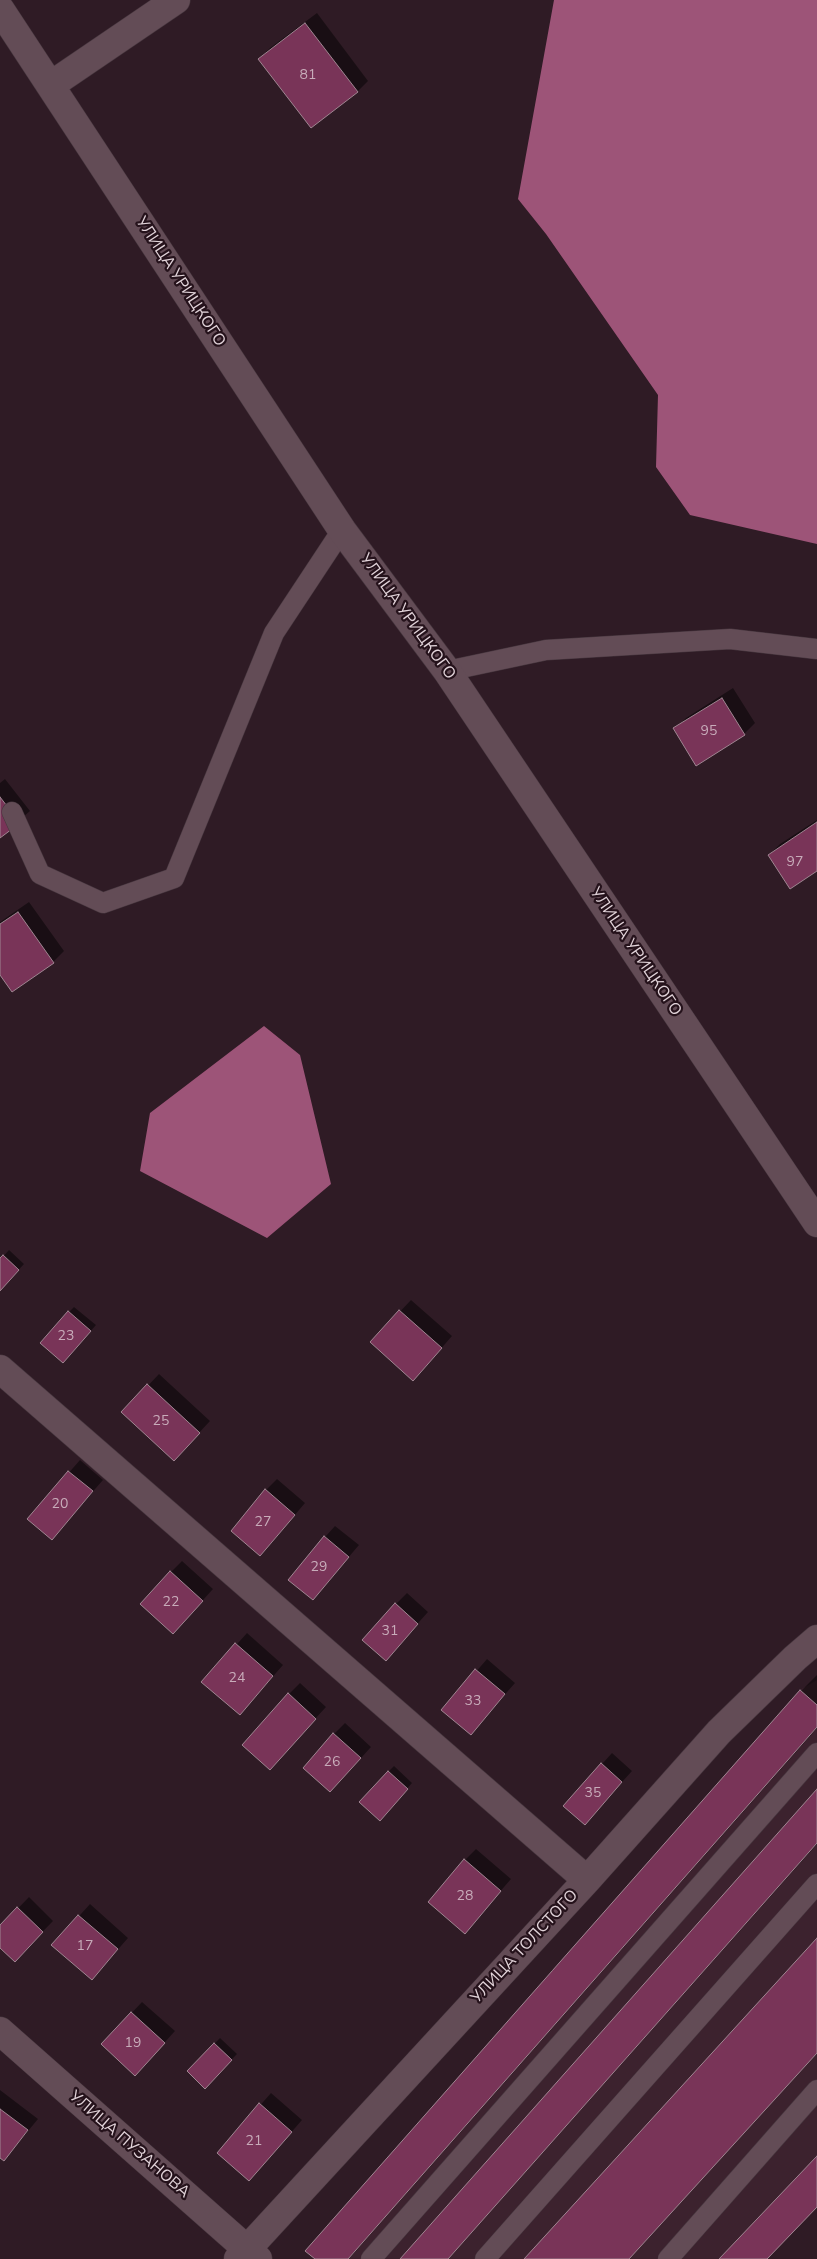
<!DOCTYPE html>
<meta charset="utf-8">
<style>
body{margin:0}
canvas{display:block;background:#2f1b25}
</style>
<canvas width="817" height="2259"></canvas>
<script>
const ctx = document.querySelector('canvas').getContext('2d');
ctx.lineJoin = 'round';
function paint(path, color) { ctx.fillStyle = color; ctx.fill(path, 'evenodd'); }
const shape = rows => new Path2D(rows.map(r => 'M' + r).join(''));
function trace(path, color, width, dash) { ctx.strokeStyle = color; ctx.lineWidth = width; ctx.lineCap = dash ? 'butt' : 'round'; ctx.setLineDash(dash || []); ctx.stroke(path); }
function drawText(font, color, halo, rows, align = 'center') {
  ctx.font = font + ' "Nunito Sans",sans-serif'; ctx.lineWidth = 4.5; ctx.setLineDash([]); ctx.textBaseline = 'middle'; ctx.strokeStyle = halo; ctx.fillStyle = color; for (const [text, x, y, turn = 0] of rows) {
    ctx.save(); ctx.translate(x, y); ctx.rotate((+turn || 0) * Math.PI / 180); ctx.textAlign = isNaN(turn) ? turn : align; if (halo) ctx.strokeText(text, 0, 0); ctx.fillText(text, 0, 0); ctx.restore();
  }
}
const built = shape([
 [817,1680,817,2208,768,2259,315,2259,305,2251,800,1690]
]);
const water = shape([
 [554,0,817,0,817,544,690,515,656,467,658,395,546,234,518,199],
 [264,1026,300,1055,331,1184,267,1238,140,1171,150,1113]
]);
const shadow = shape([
 [317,13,368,81,357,92,259,59,270,48],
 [733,688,755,723,744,734,675,729,686,718],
 [5,779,30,811,0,837,0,783],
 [817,820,817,869,769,855,780,844],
 [29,902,64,951,53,962,0,973,0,922],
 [9,1250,24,1264,0,1290,0,1260],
 [411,1300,452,1336,424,1368,371,1342],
 [74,1307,96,1325,69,1356,69,1312],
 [159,1374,210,1421,185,1448,123,1412],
 [80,1460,103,1480,52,1538,29,1518],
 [277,1479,305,1503,271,1543,266,1490],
 [335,1526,359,1545,313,1599,325,1537],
 [182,1561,213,1589,184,1621,171,1572],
 [407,1593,428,1612,386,1659,396,1604],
 [247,1633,283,1665,240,1714,203,1682],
 [487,1659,515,1683,471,1733,443,1710],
 [817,1675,817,1728,353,2254,348,2259,317,2259,801,1691],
 [300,1683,326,1707,280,1757,289,1694],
 [345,1723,371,1747,341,1780,334,1734],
 [612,1753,632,1771,585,1823,602,1764],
 [394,1766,412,1783,385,1814,388,1772],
 [817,1791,817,1844,448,2259,401,2259],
 [476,1849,511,1879,465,1932,465,1860],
 [29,1897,53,1921,15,1960,0,1946,0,1927],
 [90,1904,128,1938,92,1979,53,1945],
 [817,1940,817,2053,629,2259,526,2259],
 [142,2002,175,2031,146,2063,102,2044],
 [220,2038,237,2054,205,2087,188,2071],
 [0,2090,38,2119,4,2160,0,2157],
 [271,2093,302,2120,260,2168,218,2153]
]);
const building = shape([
 [305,23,358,92,311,128,258,59,305,23],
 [722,698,745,735,696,766,673,728,722,698],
 [0,797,20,823,0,838,0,797],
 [817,822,817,871,790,889,768,855,817,822],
 [18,912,54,963,12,992,0,975,0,924,18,912],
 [3,1255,19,1270,0,1291,0,1258,3,1255],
 [399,1310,442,1348,413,1381,370,1342,399,1310],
 [68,1311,91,1331,63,1363,40,1343,68,1311],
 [147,1384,200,1433,174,1461,121,1412,147,1384],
 [68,1471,93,1491,52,1540,27,1519,68,1471],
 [265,1489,295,1515,260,1556,231,1531,265,1489],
 [324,1536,349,1557,313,1600,288,1580,324,1536],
 [170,1571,203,1601,173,1634,140,1604,170,1571],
 [395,1603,418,1624,386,1661,362,1640,395,1603],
 [235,1643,273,1676,240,1715,201,1682,235,1643],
 [475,1669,505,1694,471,1735,441,1710,475,1669],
 [800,1690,817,1705,817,1727,348,2259,315,2259,305,2251,800,1690],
 [288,1693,316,1719,270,1770,242,1745,288,1693],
 [333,1733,361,1758,330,1792,303,1768,333,1733],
 [601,1763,622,1782,585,1825,563,1806,601,1763],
 [388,1771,408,1789,380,1821,359,1802,388,1771],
 [817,1789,817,1843,448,2259,400,2259,817,1789],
 [464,1859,501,1891,465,1934,428,1902,464,1859],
 [17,1907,43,1932,15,1962,0,1948,0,1925,17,1907],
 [78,1915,118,1949,92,1980,51,1945,78,1915],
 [817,1938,817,2053,629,2259,524,2259,817,1938],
 [131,2012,165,2043,135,2076,101,2044,131,2012],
 [214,2043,232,2060,205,2089,187,2071,214,2043],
 [259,2103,292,2132,249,2181,217,2153,259,2103],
 [0,2109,28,2130,4,2161,0,2158,0,2109],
 [817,2156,817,2207,767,2259,719,2259,817,2156]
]);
const service = shape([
 [447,671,546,650,730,639,817,649],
 [12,812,40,874,103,903,174,878,274,633,342,530],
 [371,2259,817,1753],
 [485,2259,817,1884],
 [668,2259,817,2090]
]);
const minor = shape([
 [0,9,342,530,447,671,817,1223],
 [51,85,176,0],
 [0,1369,587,1880],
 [0,2031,258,2259],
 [238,2259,587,1880,719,1732,795,1658,817,1639]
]);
const numberNames = [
 ["81",308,76],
 ["95",709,732],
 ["97",795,863],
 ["23",66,1337],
 ["25",161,1422],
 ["20",60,1505],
 ["27",263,1523],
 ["29",319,1568],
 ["22",171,1603],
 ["31",390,1632],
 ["24",237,1679],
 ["33",473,1702],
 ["26",332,1763],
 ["35",593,1794],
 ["28",465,1897],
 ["17",85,1947],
 ["19",133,2044],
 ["21",254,2142]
];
const streetNames = [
 ["УЛИЦА УРИЦКОГО",180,282,57],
 ["УЛИЦА УРИЦКОГО",407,617,54],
 ["УЛИЦА УРИЦКОГО",635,952,56],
 ["УЛИЦА ТОЛСТОГО",525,1947,-47],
 ["УЛИЦА ПУЗАНОВА",129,2145,41]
];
paint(built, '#3c222e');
paint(water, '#9d5478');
paint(shadow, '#0007');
paint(building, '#793458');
trace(building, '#9f8591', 1);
trace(service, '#47373f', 21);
trace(minor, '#47373f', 29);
trace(service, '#634c56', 20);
trace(minor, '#634c56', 28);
drawText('14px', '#c8acba', null, numberNames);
drawText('16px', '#e2d4da', '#25121b', streetNames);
</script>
